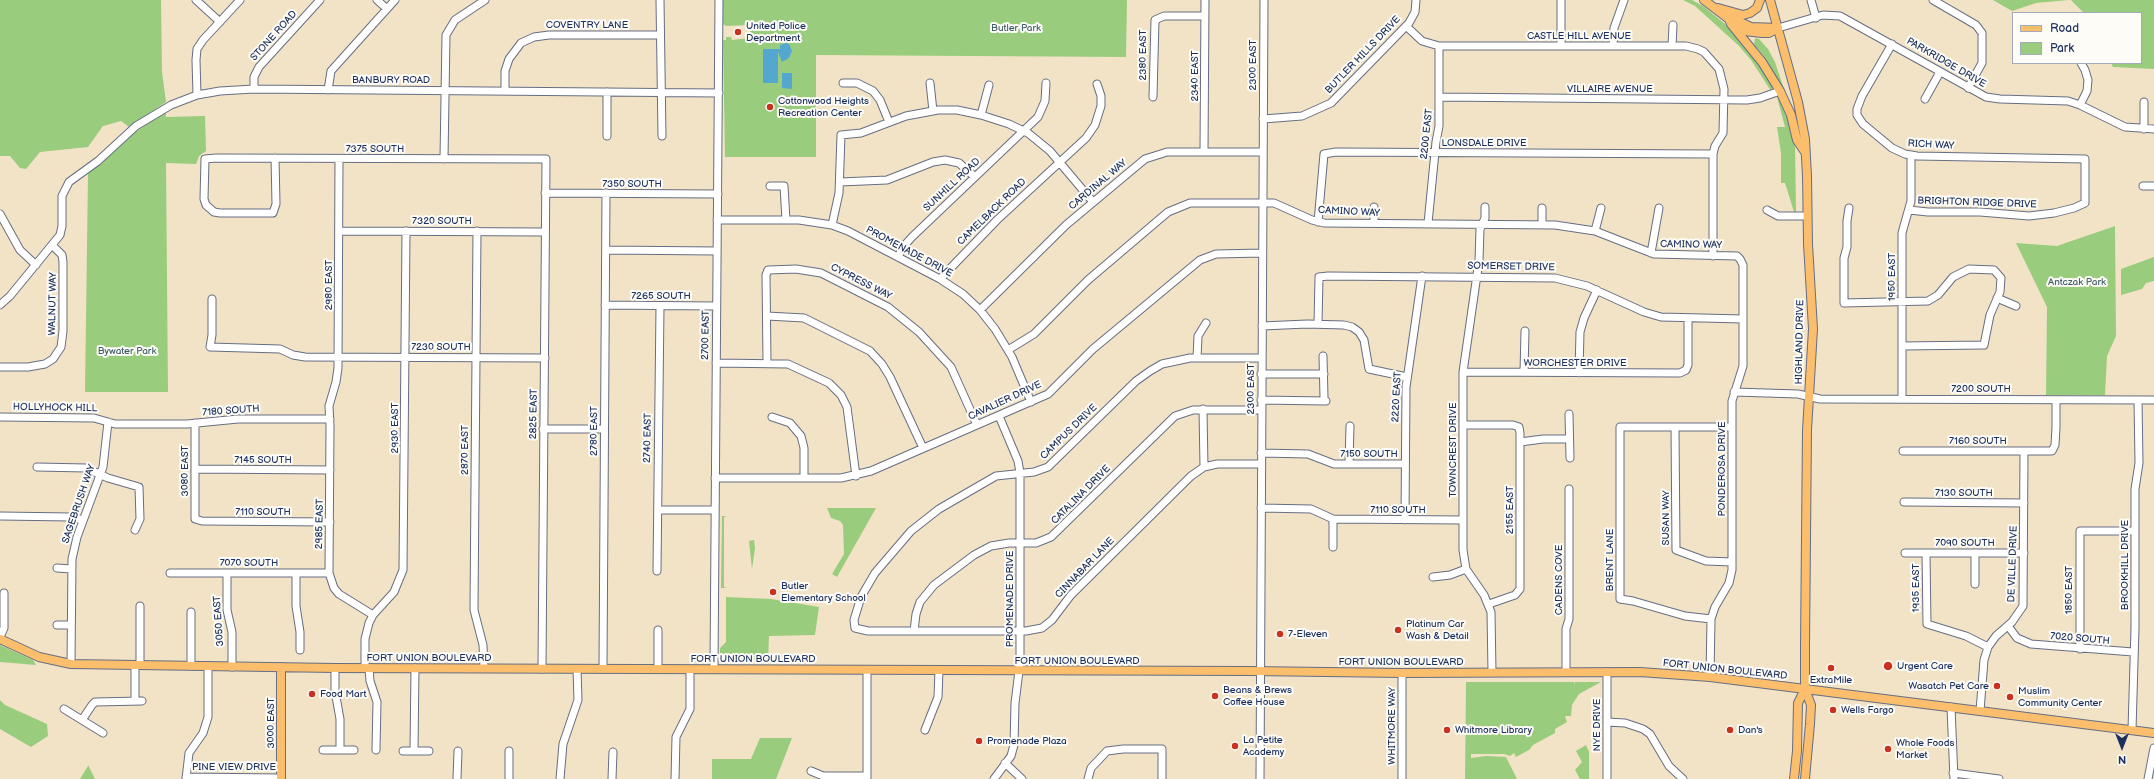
<!DOCTYPE html>
<style>
body{margin:0}
#map{position:relative;width:2154px;height:779px;overflow:hidden;background:#f2e3c7;font-family:"Balsamiq Sans",sans-serif}
canvas{display:block}
.legend{position:absolute;left:2012px;top:12px;width:130px;height:52px;box-sizing:border-box;background:#fdfcf7;border:1px solid #a3aaba;margin:0;padding:5px 7px;list-style:none;font-size:12px;color:#1b2f5e}
.legend li{display:flex;align-items:center;gap:8px;height:20px}
.legend b{width:20px;border:1px solid #a3aaba}
.north{position:absolute;left:2102px;top:727px;width:40px;height:40px;-webkit-text-stroke:3px #fdfcf7;paint-order:stroke;rotate:180deg;font-size:11px;font-weight:700;line-height:16px;text-align:center;color:#1b2f5e}
.north::after{content:'';display:block;margin:auto;width:14px;height:18px;background:#1b2f5e;clip-path:polygon(50% 0,100% 100%,50% 72%,0 100%)}
</style>
<div id="map">
<canvas width="2154" height="779"></canvas>
<ul class="legend">
<li><b style="height:5px;background:#fabe6d"></b>Road</li>
<li><b style="height:11px;background:#99cd7d"></b>Park</li>
</ul>
<div class="north">N</div>
</div>
<script>
const ctx = document.querySelector('canvas').getContext('2d');
ctx.lineJoin = 'round';
function paint(path, color) { ctx.fillStyle = color; ctx.fill(path, 'evenodd'); }
const shape = rows => new Path2D(rows.map(r => 'M' + r).join(''));
function trace(path, color, width, dash) { ctx.strokeStyle = color; ctx.lineWidth = width; ctx.lineCap = dash ? 'butt' : 'round'; ctx.setLineDash(dash || []); ctx.stroke(path); }
function drawText(font, color, halo, rows, align = 'center') {
  ctx.font = font + ' "Balsamiq Sans",sans-serif'; ctx.lineWidth = 4; ctx.setLineDash([]); ctx.textBaseline = 'middle'; ctx.strokeStyle = halo; ctx.fillStyle = color; for (const [text, x, y, turn = 0] of rows) {
    ctx.save(); ctx.translate(x, y); ctx.rotate((+turn || 0) * Math.PI / 180); ctx.textAlign = isNaN(turn) ? turn : align; if (halo) ctx.strokeText(text, 0, 0); ctx.fillText(text, 0, 0); ctx.restore();
  }
}
const green = shape([
 [0,0,161,0,162,72,166,102,129,127,121,121,103,126,88,147,40,152,26,169,20,168,10,156,0,156],
 [723,0,1127,0,1126,57,816,55,816,157,725,157,723,40,726,40,726,37,731,37,732,40,750,38,750,25,726,26,723,24],
 [1683,0,1692,0,1703,6,1735,32,1743,41,1772,83,1772,90,1771,91,1751,60,1739,46,1695,6],
 [1993,0,2069,0,2036,3,2012,11],
 [2071,0,2154,0,2154,69,2113,67,2111,63,2141,63,2141,13,2084,13],
 [1755,38,1759,39,1768,49,1775,62,1785,92,1764,56,1754,44],
 [1777,97,1781,99,1786,110,1795,142,1796,212,1794,212,1785,183,1781,183,1781,153,1777,127,1785,127],
 [166,111,166,117,205,116,206,151,199,156,196,164,166,163,168,392,85,392,88,173,104,161,131,135],
 [2115,226,2116,336,2107,356,2105,395,2046,395,2047,307,2016,243,2057,246],
 [2154,257,2154,281,2146,283,2142,289,2121,295,2121,269],
 [827,508,876,508,837,577,832,574,844,554,843,525,840,521,831,518],
 [722,516,727,516,724,517,724,587,727,588,721,588,721,584],
 [754,540,755,548,752,569,749,541],
 [726,597,771,599,819,607,815,635,769,636,768,661,723,660,720,657,720,648,726,642],
 [0,645,33,660,36,665,0,662],
 [1466,682,1574,682,1574,685,1575,682,1601,682,1579,694,1572,705,1571,716,1565,716,1567,722,1555,729,1555,733,1533,745,1529,750,1516,757,1514,753,1510,756,1504,754,1471,754,1471,758,1486,756,1506,757,1517,779,1465,779],
 [0,700,5,705,47,724,48,736,31,747,0,729],
 [760,738,792,738,776,779,712,779,712,759,751,759],
 [1586,745,1589,752,1589,779,1580,779,1575,770,1582,762,1576,751],
 [88,765,95,779,80,779,88,766]
]);
const water = shape([
 [786,43,789,44,792,51,789,58,782,62,778,52,778,83,763,83,763,49,780,49,780,45],
 [782,73,792,73,792,89,782,88]
]);
const minor = shape([
 [196,0,220,22],
 [377,0,387,9],
 [660,0,662,136],
 [1811,0,1816,18],
 [1933,0,1976,25,1982,33,1982,63,1968,88],
 [1406,26,1422,41,1439,46,1686,46,1698,49,1704,52,1719,69,1724,89,1723,133,1715,146,1713,154,1713,256],
 [1778,28,1823,15,1840,16,1986,97,2000,99,2068,101,2080,105,2125,127,2154,129],
 [1892,44,1862,96,1857,109,1857,115,1863,124,1892,148,1905,154,1917,156,2085,159,2085,203,2074,208,2054,213,2029,216,1980,212,1928,212,1909,210],
 [1561,46,1561,0],
 [1613,46,1614,28,1624,0],
 [1672,46,1673,25],
 [843,83,857,83,873,91,880,100,889,122],
 [930,83,933,111],
 [254,89,254,77,259,67,320,0],
 [328,90,331,71,395,0],
 [505,91,505,71,509,59,521,43,534,37,549,35,660,35],
 [197,95,196,60,197,49,203,40,240,0],
 [1153,97,1155,20,1164,16,1205,16],
 [1440,97,1747,100,1760,98,1780,91],
 [1925,99,1940,72],
 [2080,105,2087,91,2088,80,2085,70,2081,63],
 [981,115,989,85],
 [1263,119,1302,116,1331,103,1409,23,1415,12,1416,0],
 [2144,129,2144,102],
 [607,136,607,92],
 [1204,152,1205,0],
 [275,158,276,204,273,213,220,213,214,212,206,205,204,199,205,159,216,158,546,159,542,669],
 [339,159,338,368,336,382,329,406,330,426,329,573,334,588,339,594,373,615],
 [444,159,446,35,455,20,485,0],
 [840,182,887,180,933,162,945,160,959,163,975,177],
 [770,186,784,186,786,220],
 [2143,186,2154,186],
 [545,193,718,194],
 [1485,207,1485,218,1480,229,1479,261,1463,372,1463,550,1466,569,1484,595,1491,612,1492,672],
 [1849,208,1847,221,1847,247,1844,258,1844,303,1928,301,1938,295,1953,277,1969,269,1994,270,2001,278,2000,292,1990,315,1984,345,1902,346],
 [1767,210,1778,216,1807,216],
 [0,214,20,250,36,265],
 [717,220,799,220,832,225,848,231,940,279,963,294,980,310,995,329,1012,357,1031,402],
 [1318,222,1324,154,1336,152,1713,154],
 [1374,223,1374,207],
 [1428,223,1436,142,1439,126,1439,46],
 [1542,224,1542,208],
 [832,225,839,193,841,135,861,133,906,116,938,110,957,110,981,115,1009,124,1028,133,1050,151,1093,202],
 [339,231,545,232],
 [477,231,474,610,483,645,484,668],
 [1595,231,1601,208],
 [606,250,717,251],
 [1651,253,1659,208],
 [898,257,903,247,912,237,1038,117,1045,101,1046,83],
 [940,279,997,220,1086,138,1095,125,1101,106,1101,96,1097,84],
 [1997,298,2016,306],
 [212,299,212,335,210,347,280,349,293,355,305,357,545,358],
 [0,305,10,296,60,235,62,226,62,196,69,182,98,161,136,126,171,105,197,95,220,91,254,89,719,93],
 [605,305,716,306],
 [980,310,1066,225,1145,159,1167,152,1262,152],
 [767,316,804,318,870,351,882,364,890,377,923,448],
 [1318,324,1319,277,1328,276,1555,278,1587,286,1644,312,1661,317,1743,319],
 [1262,326,1307,324,1344,325,1352,327,1359,332,1364,340,1369,369,1407,377],
 [1008,350,1034,334,1088,280,1168,212,1190,203,1274,203,1312,220,1324,223,1555,225,1595,231,1654,254,1737,256,1740,259,1743,265,1743,366,1732,401,1732,570,1729,583,1715,607,1711,619,1710,677],
 [1323,356,1324,397],
 [1197,358,1198,336,1206,323],
 [716,363,788,364,829,383,841,395,847,407,856,476],
 [767,363,766,275,768,270,796,269,821,273,888,307,919,332,951,367,977,425],
 [0,367,28,367,45,364,53,359,61,347,63,331,63,262,62,255,52,245],
 [1463,372,1680,373,1686,370,1688,365,1688,319],
 [1524,372,1525,331],
 [1579,373,1580,332,1584,318,1597,290],
 [1261,374,1324,374],
 [1734,392,1798,394,1820,399,2154,400],
 [1902,399,1902,233,1911,201,1911,156],
 [1261,400,1326,401],
 [1203,409,1204,467],
 [1569,414,1570,458],
 [0,417,94,418,115,424,187,424,238,419,330,419],
 [772,417,790,423,801,436,804,448,804,478],
 [195,423,195,519,202,521,330,522],
 [1463,425,1513,425,1519,427,1520,433,1520,589,1515,595,1489,604],
 [1675,427,1676,550,1706,561,1732,562],
 [543,429,604,429],
 [1520,442,1543,439,1569,439],
 [1903,451,2052,451,2055,445,2056,427,2056,400],
 [1261,453,1308,454,1334,464,1405,464],
 [1261,464,1217,464,1204,467,1191,476,1071,595,1052,620,1042,628,1026,631,868,631,855,628,854,620,861,597,875,573,911,531,939,509,996,476,1034,472,1048,467,1136,381,1150,371,1162,364,1190,358,1261,358],
 [1349,464,1350,426],
 [37,467,86,468,108,478,139,487,140,519,135,530],
 [195,469,330,470],
 [715,478,841,478,871,471,1048,394,1093,349,1200,260,1216,254,1262,253],
 [1904,502,2024,503],
 [1261,508,1311,509,1333,519,1463,520],
 [658,510,714,510],
 [0,516,71,517,83,520],
 [1405,520,1406,387,1422,276],
 [1333,547,1333,519],
 [1905,553,2024,553],
 [1926,553,1927,624,1966,636,1988,647],
 [1975,553,1975,584],
 [57,568,71,569],
 [657,571,660,306],
 [170,573,329,573],
 [227,573,227,610,232,632,232,667],
 [296,573,296,606,300,632,300,650],
 [1433,577,1450,575,1466,569],
 [140,606,140,665],
 [191,612,191,666],
 [1711,619,1685,616,1633,601,1620,599,1620,427,1732,427],
 [57,625,71,625],
 [2008,626,2017,638,2031,644,2133,652],
 [914,631,916,614,920,602,934,585,974,555,991,546,1009,543,1036,543,1051,537,1175,416,1193,410,1261,410],
 [0,637,4,628,4,593],
 [2080,649,2080,531,2135,531],
 [71,664,72,559,77,537,103,467,108,422],
 [135,665,135,701],
 [335,668,335,691,340,719,340,750],
 [365,668,365,639,369,623,373,615,394,592,403,570,406,231],
 [369,668,370,681,377,702,376,750],
 [603,669,606,193],
 [658,669,658,630],
 [714,669,719,0],
 [1566,672,1566,629,1569,619,1569,489],
 [1607,672,1607,779],
 [1402,673,1402,779],
 [1951,707,1954,779],
 [64,709,103,733],
 [1980,711,1984,660,1988,647,1996,636,2012,622,2023,606,2024,451],
 [82,720,92,705,95,702,142,701],
 [1607,722,1625,723,1643,729,1650,734,1669,766,1683,779],
 [925,730,938,697,939,670],
 [2132,730,2135,628,2135,489,2139,463,2138,400],
 [323,750,354,750],
 [403,751,429,751],
 [414,751,415,668],
 [1005,763,1022,779],
 [811,771,823,776,867,776],
 [1953,773,1999,779],
 [186,777,281,778],
 [186,779,189,753,203,733,208,717,208,666],
 [457,779,458,751],
 [509,779,509,751],
 [560,779,563,744,578,700,577,669],
 [612,779,613,752],
 [675,779,676,737,690,709,690,670],
 [867,779,867,670],
 [994,779,1011,756,1014,745,1015,703,1020,663,1020,473,1018,461,999,416],
 [1088,779,1091,768,1107,751,1123,749,1162,749,1162,779],
 [1260,779,1264,0],
 [2148,779,2154,748]
]);
const major = shape([
 [1704,0,1729,19,1731,24,1744,31,1762,33,1769,33,1778,28],
 [1770,0,1798,102,1805,139,1807,176,1808,244,1813,329,1807,430,1805,646,1805,689,1811,705,1810,724,1805,779],
 [1718,8,1743,15,1750,13,1757,8,1760,0],
 [1729,19,1734,19,1751,27,1778,28],
 [1731,24,1762,62,1780,91,1791,115,1797,140,1805,152],
 [0,639,39,657,71,664,335,668,1251,671,1402,673,1640,672,1710,677,2154,733],
 [281,779,281,667],
 [1794,779,1797,751,1798,703,1805,689]
]);
const markers = [
 [738,32,4,"#c8321e"],
 [770,107,4,"#c8321e"],
 [773,592,4,"#c8321e"],
 [1398,630,4,"#c8321e"],
 [1280,634,4,"#c8321e"],
 [1888,666,5,"#c8321e"],
 [1831,668,4,"#c8321e"],
 [1997,686,4,"#c8321e"],
 [312,694,4,"#c8321e"],
 [1215,696,4,"#c8321e"],
 [2010,697,4,"#c8321e"],
 [1833,710,4,"#c8321e"],
 [1447,730,4,"#c8321e"],
 [1730,730,4,"#c8321e"],
 [979,741,4,"#c8321e"],
 [1235,746,4,"#c8321e"],
 [1888,749,4,"#c8321e"]
];
const streetNames = [
 ["COVENTRY LANE",587,25],
 ["STONE ROAD",274,36,-48],
 ["CASTLE HILL AVENUE",1579,36],
 ["2380 EAST",1143,55,-90],
 ["BUTLER HILLS DRIVE",1363,55,-46],
 ["PARKRIDGE DRIVE",1946,63,30],
 ["2300 EAST",1253,65,-90],
 ["2340 EAST",1195,76,-90],
 ["BANBURY ROAD",391,80],
 ["VILLAIRE AVENUE",1610,89],
 ["2200 EAST",1427,134,-84],
 ["LONSDALE DRIVE",1484,143],
 ["RICH WAY",1931,145,3],
 ["7375 SOUTH",375,149],
 ["7350 SOUTH",632,184],
 ["SUNHILL ROAD",952,185,-43],
 ["CARDINAL WAY",1098,185,-40],
 ["BRIGHTON RIDGE DRIVE",1977,203,2],
 ["CAMELBACK ROAD",992,212,-44],
 ["CAMINO WAY",1349,212,3],
 ["7320 SOUTH",442,221],
 ["CAMINO WAY",1691,245,1],
 ["PROMENADE DRIVE",909,252,28],
 ["SOMERSET DRIVE",1511,267,1],
 ["1950 EAST",1892,277,-90],
 ["CYPRESS WAY",861,282,27],
 ["2980 EAST",329,285,-90],
 ["7265 SOUTH",661,296],
 ["WALNUT WAY",53,304,-89],
 ["2700 EAST",706,335,-89],
 ["HIGHLAND DRIVE",1800,342,-89],
 ["7230 SOUTH",441,347],
 ["WORCHESTER DRIVE",1575,363],
 ["2300 EAST",1251,389,-90],
 ["7200 SOUTH",1981,389],
 ["2220 EAST",1397,397,-87],
 ["CAVALIER DRIVE",1005,401,-25],
 ["HOLLYHOCK HILL",55,408,1],
 ["7180 SOUTH",231,411,-4],
 ["2825 EAST",534,414,-89],
 ["2930 EAST",395,428,-90],
 ["2780 EAST",594,431,-90],
 ["CAMPUS DRIVE",1069,432,-44],
 ["2740 EAST",648,438,-89],
 ["7160 SOUTH",1978,441],
 ["2870 EAST",465,450,-90],
 ["TOWNCREST DRIVE",1453,450,-90],
 ["7150 SOUTH",1369,454],
 ["7145 SOUTH",263,460],
 ["PONDEROSA DRIVE",1722,469,-90],
 ["3080 EAST",185,471,-90],
 ["7130 SOUTH",1964,493],
 ["CATALINA DRIVE",1081,495,-45],
 ["SAGEBRUSH WAY",79,504,-71],
 ["7110 SOUTH",1398,510],
 ["2155 EAST",1510,510,-90],
 ["7110 SOUTH",263,512],
 ["SUSAN WAY",1666,518,-90],
 ["2985 EAST",320,524,-89],
 ["7090 SOUTH",1965,543],
 ["BRENT LANE",1610,560,-90],
 ["7070 SOUTH",249,563],
 ["DE VILLE DRIVE",2013,564,-88],
 ["BROOKHILL DRIVE",2125,565,-90],
 ["CINNABAR LANE",1085,568,-46],
 ["CADENS COVE",1559,580,-90],
 ["1935 EAST",1916,588,-90],
 ["1850 EAST",2069,590,-90],
 ["PROMENADE DRIVE",1010,599,-90],
 ["3050 EAST",219,621,-94],
 ["7020 SOUTH",2080,639,5],
 ["FORT UNION BOULEVARD",429,658],
 ["FORT UNION BOULEVARD",753,659],
 ["FORT UNION BOULEVARD",1077,661],
 ["FORT UNION BOULEVARD",1401,662],
 ["FORT UNION BOULEVARD",1725,670,6],
 ["3000 EAST",271,723,-90],
 ["NYE DRIVE",1597,725,-90],
 ["WHITMORE WAY",1392,726,-90],
 ["PINE VIEW DRIVE",234,767]
];
const poiNames = [
 ["United Police",746,26],
 ["Department",746,38],
 ["Cottonwood Heights",778,101],
 ["Recreation Center",778,113],
 ["Butler",781,586],
 ["Elementary School",781,598],
 ["Platinum Car",1406,624],
 ["Wash & Detail",1406,636],
 ["7-Eleven",1288,634],
 ["Urgent Care",1897,666],
 ["ExtraMile",1831,680,"center"],
 ["Wasatch Pet Care",1989,686,"right"],
 ["Beans & Brews",1223,690],
 ["Coffee House",1223,702],
 ["Muslim",2018,691],
 ["Community Center",2018,703],
 ["Food Mart",320,694],
 ["Wells Fargo",1841,710],
 ["Whitmore Library",1455,730],
 ["Dan's",1738,730],
 ["La Petite",1243,740],
 ["Academy",1243,752],
 ["Promenade Plaza",987,741],
 ["Whole Foods",1896,743],
 ["Market",1896,755]
];
const parkNames = [
 ["Butler Park",1016,28],
 ["Antczak Park",2077,282],
 ["Bywater Park",127,351]
];
paint(green, '#99cd7d');
paint(water, '#54a7cf');
trace(minor, '#666e83', 9);
trace(major, '#666e83', 10);
trace(minor, '#fff', 7);
trace(major, '#fabe6d', 8);
for (const [x, y, r, color] of markers) { const dot = new Path2D(); dot.arc(x, y, r, 0, 2 * Math.PI); ctx.fillStyle = color; ctx.fill(dot); trace(dot, '#fdfcf7', 1.5); }
drawText('10px', '#1b2f5e', '#fdfcf7', streetNames);
drawText('10px', '#1b2f5e', '#fdfcf7', poiNames, 'left');
drawText('10px', '#415e67', '#fdfcf7', parkNames);
</script>
